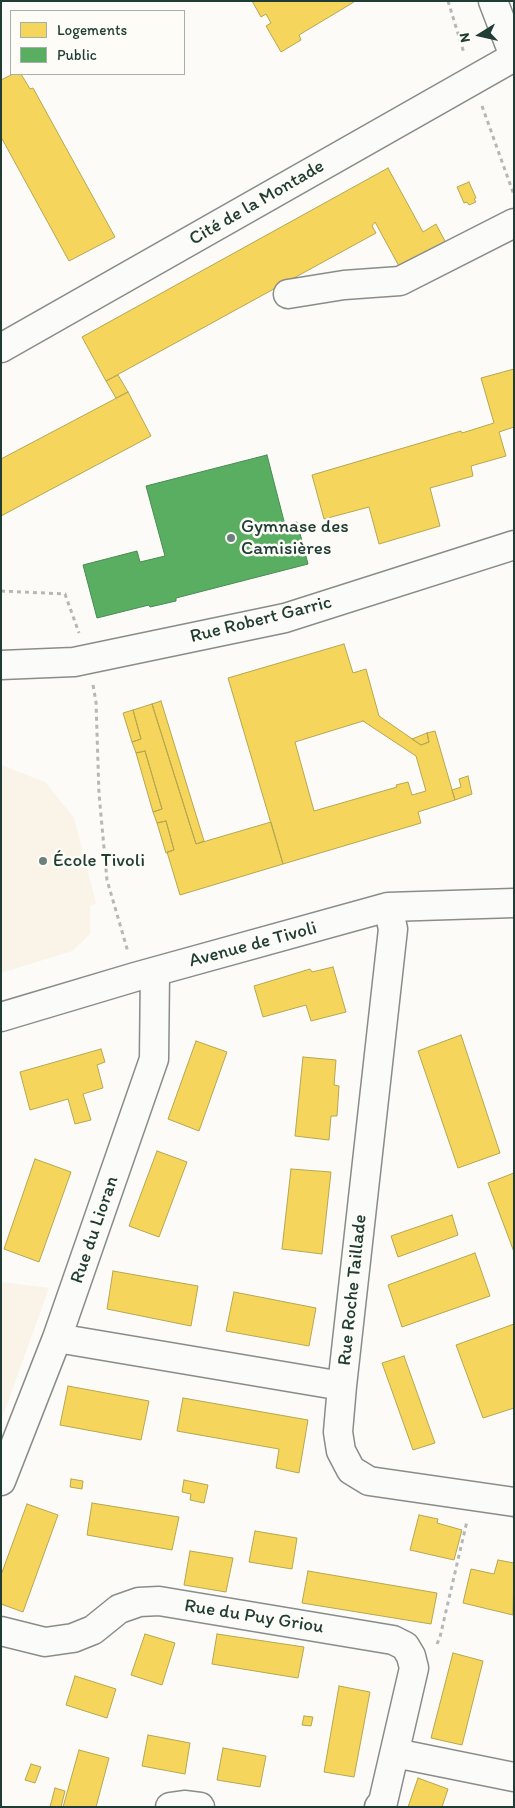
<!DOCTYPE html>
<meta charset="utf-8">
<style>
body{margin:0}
#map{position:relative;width:515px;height:1808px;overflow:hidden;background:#fcfbf8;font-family:Itim,sans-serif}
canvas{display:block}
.frame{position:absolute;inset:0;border:2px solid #1f3d34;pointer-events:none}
.legend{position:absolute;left:10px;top:10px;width:175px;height:65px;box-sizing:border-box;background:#fdfcf7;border:1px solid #a4b0a9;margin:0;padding:6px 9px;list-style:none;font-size:15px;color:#1f3d34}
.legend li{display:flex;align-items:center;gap:10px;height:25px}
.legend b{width:25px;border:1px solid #a4b0a9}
.north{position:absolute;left:455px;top:10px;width:50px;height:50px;-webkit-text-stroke:4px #fdfcf7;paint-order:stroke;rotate:260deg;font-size:14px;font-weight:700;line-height:20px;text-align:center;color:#1f3d34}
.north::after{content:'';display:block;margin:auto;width:18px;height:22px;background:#1f3d34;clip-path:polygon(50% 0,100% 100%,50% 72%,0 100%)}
</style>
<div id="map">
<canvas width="515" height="1808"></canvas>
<div class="frame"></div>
<ul class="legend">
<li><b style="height:14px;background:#f6d55c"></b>Logements</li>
<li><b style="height:14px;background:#5aae61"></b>Public</li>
</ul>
<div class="north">N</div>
</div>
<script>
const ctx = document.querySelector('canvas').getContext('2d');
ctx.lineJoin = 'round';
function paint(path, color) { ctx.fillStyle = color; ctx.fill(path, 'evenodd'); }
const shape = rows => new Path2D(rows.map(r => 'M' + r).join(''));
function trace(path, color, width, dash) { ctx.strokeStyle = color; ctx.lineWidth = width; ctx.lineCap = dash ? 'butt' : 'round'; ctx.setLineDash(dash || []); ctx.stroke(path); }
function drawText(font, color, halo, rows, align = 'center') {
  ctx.font = font + ' Itim,sans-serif'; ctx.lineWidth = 5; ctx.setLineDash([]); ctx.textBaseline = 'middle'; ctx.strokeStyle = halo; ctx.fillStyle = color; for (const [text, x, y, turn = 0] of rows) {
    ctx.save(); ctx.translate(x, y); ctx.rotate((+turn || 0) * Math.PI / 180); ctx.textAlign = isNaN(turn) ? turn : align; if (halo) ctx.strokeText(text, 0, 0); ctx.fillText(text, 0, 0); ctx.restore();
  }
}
const built = shape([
 [1,765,45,782,74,818,96,903,90,906,90,934,72,951,1,973],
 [1,1282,49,1288,1,1421]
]);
const homes = shape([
 [252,1,354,1,354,2,299,35,301,40,281,52,266,26,271,23,266,14,261,17,252,1],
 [13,74,21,74,30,89,33,88,115,237,69,261,1,137,1,80,13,74],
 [388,168,423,232,436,224,446,243,400,268,375,222,372,226,376,233,106,381,82,337,388,168],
 [469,182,476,198,474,199,476,202,469,205,467,202,464,203,457,187,469,182],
 [514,369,514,427,499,432,506,456,471,466,473,476,430,488,440,526,379,544,369,507,324,519,312,475,461,431,462,433,494,423,481,378,514,369],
 [118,375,128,392,116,398,106,381,118,375],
 [128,392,151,436,1,516,1,459,128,392],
 [344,644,353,673,366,669,379,716,421,745,429,742,427,733,435,731,455,800,418,812,421,823,283,864,228,678,344,644],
 [363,721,416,756,426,791,412,795,408,782,396,785,397,787,314,811,295,742,363,721],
 [161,701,204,841,196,844,152,704,161,701],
 [152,704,196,844,271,822,283,864,180,895,167,852,174,850,166,821,157,823,153,812,162,809,145,751,136,753,132,742,141,739,133,710,152,704],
 [133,710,141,739,132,742,123,713,133,710],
 [427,733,429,742,421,745,412,739,427,733],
 [145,751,162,809,153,812,136,753,145,751],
 [468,776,472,794,455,800,452,790,461,787,459,779,468,776],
 [166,821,174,850,166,853,157,823,166,821],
 [333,967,346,1012,311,1021,306,1005,263,1017,254,986,310,969,312,972,333,967],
 [461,1035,500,1153,458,1168,418,1051,461,1035],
 [196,1041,227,1052,199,1131,168,1119,196,1041],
 [101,1049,105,1062,97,1065,103,1088,83,1094,91,1120,75,1124,68,1099,30,1110,20,1072,101,1049],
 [303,1057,336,1060,334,1085,339,1086,337,1116,331,1116,329,1140,295,1136,303,1057],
 [157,1151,187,1162,159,1237,129,1226,157,1151],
 [35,1159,71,1172,39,1262,4,1249,35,1159],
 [291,1169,331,1172,322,1254,282,1249,291,1169],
 [514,1173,514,1252,488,1183,514,1173],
 [452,1215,458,1235,398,1257,391,1236,452,1215],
 [475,1253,490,1296,402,1327,388,1285,475,1253],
 [113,1271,198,1286,191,1326,107,1309,113,1271],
 [234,1292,316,1308,309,1346,226,1331,234,1292],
 [514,1324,514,1408,483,1418,456,1345,514,1324],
 [404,1356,435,1443,413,1450,382,1363,404,1356],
 [68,1386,149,1401,141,1440,60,1425,68,1386],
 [183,1398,308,1420,299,1473,276,1468,279,1449,177,1431,183,1398],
 [71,1479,83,1481,82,1489,70,1487,71,1479],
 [184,1480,208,1485,204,1503,190,1500,191,1494,182,1492,184,1480],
 [92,1503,179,1517,172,1550,87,1535,92,1503],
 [27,1504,58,1515,23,1612,1,1604,1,1575,27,1504],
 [419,1515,438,1519,437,1523,462,1530,454,1560,410,1550,419,1515],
 [255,1531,297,1538,292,1569,249,1562,255,1531],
 [190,1551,233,1558,226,1592,184,1585,190,1551],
 [498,1560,514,1563,513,1615,463,1603,471,1569,494,1574,498,1560],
 [308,1571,437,1593,431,1624,302,1603,308,1571],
 [145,1634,175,1643,162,1685,131,1675,145,1634],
 [217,1634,304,1647,298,1678,212,1664,217,1634],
 [453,1653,483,1661,462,1745,431,1738,453,1653],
 [75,1676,116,1689,107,1718,66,1705,75,1676],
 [339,1686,370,1692,354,1777,324,1772,339,1686],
 [304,1716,313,1717,311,1726,302,1725,304,1716],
 [148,1735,190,1743,185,1774,142,1766,148,1735],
 [223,1748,266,1756,260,1787,217,1780,223,1748],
 [79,1750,109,1758,96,1807,63,1807,79,1750],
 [31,1764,41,1767,35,1783,25,1780,31,1764],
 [418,1778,448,1789,442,1807,408,1807,418,1778],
 [55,1788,65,1791,61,1807,50,1807,55,1788]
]);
const public = shape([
 [267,455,285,525,297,522,308,564,176,598,176,601,150,607,149,605,97,618,83,565,137,551,140,562,165,556,146,486,267,455]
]);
const path = shape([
 [448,1,464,53],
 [482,106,514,195],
 [1,591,65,594,79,633],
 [93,685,96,702,99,794,107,880,128,952],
 [437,1644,440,1637,467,1521]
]);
const minor = shape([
 [288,294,344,285,400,281,514,223],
 [1,348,514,57],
 [1,665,74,662,285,618,514,545],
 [1,1017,135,977,388,907,514,903],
 [57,1338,342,1386,393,929,388,907],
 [342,1386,338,1432,341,1451,351,1470,369,1481,514,1502],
 [1,1481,57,1338,154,1059,155,972],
 [1,1631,45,1642,73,1638,93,1630,119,1609,139,1602,159,1601,393,1640,405,1646,411,1656,414,1668,383,1802,379,1807],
 [395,1753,514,1777],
 [170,1807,184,1805,200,1807]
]);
const major = shape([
 [493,1,514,56]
]);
const markers = [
 [231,538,5,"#6c8079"],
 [43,861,5,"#6c8079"]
];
const streetNames = [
 ["Cité de la Montade",257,203,-30],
 ["Rue Robert Garric",261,620,-14],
 ["Avenue de Tivoli",253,945,-15],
 ["Rue du Lioran",95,1230,-71],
 ["Rue Roche Taillade",353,1290,-84],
 ["Rue du Puy Griou",254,1617,9]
];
const poiNames = [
 ["Gymnase des",241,527],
 ["Camisières",241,549],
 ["École Tivoli",53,861]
];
paint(built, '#f9f3e8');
paint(homes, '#f6d55c');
trace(homes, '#b6a750', 1);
paint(public, '#5aae61');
trace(public, '#488c54', 1);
trace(minor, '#888d8a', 31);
trace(major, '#888d8a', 31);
trace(path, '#b5b8b6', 3, [4, 4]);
trace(minor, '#fbfbf9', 28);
trace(major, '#fbfbf9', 28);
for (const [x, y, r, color] of markers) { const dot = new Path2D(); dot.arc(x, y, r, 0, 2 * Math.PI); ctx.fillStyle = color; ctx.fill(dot); trace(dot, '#fdfcf7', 2); }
drawText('19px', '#1f3d34', '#fdfcf7', streetNames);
drawText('19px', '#1f3d34', '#fdfcf7', poiNames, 'left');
</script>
